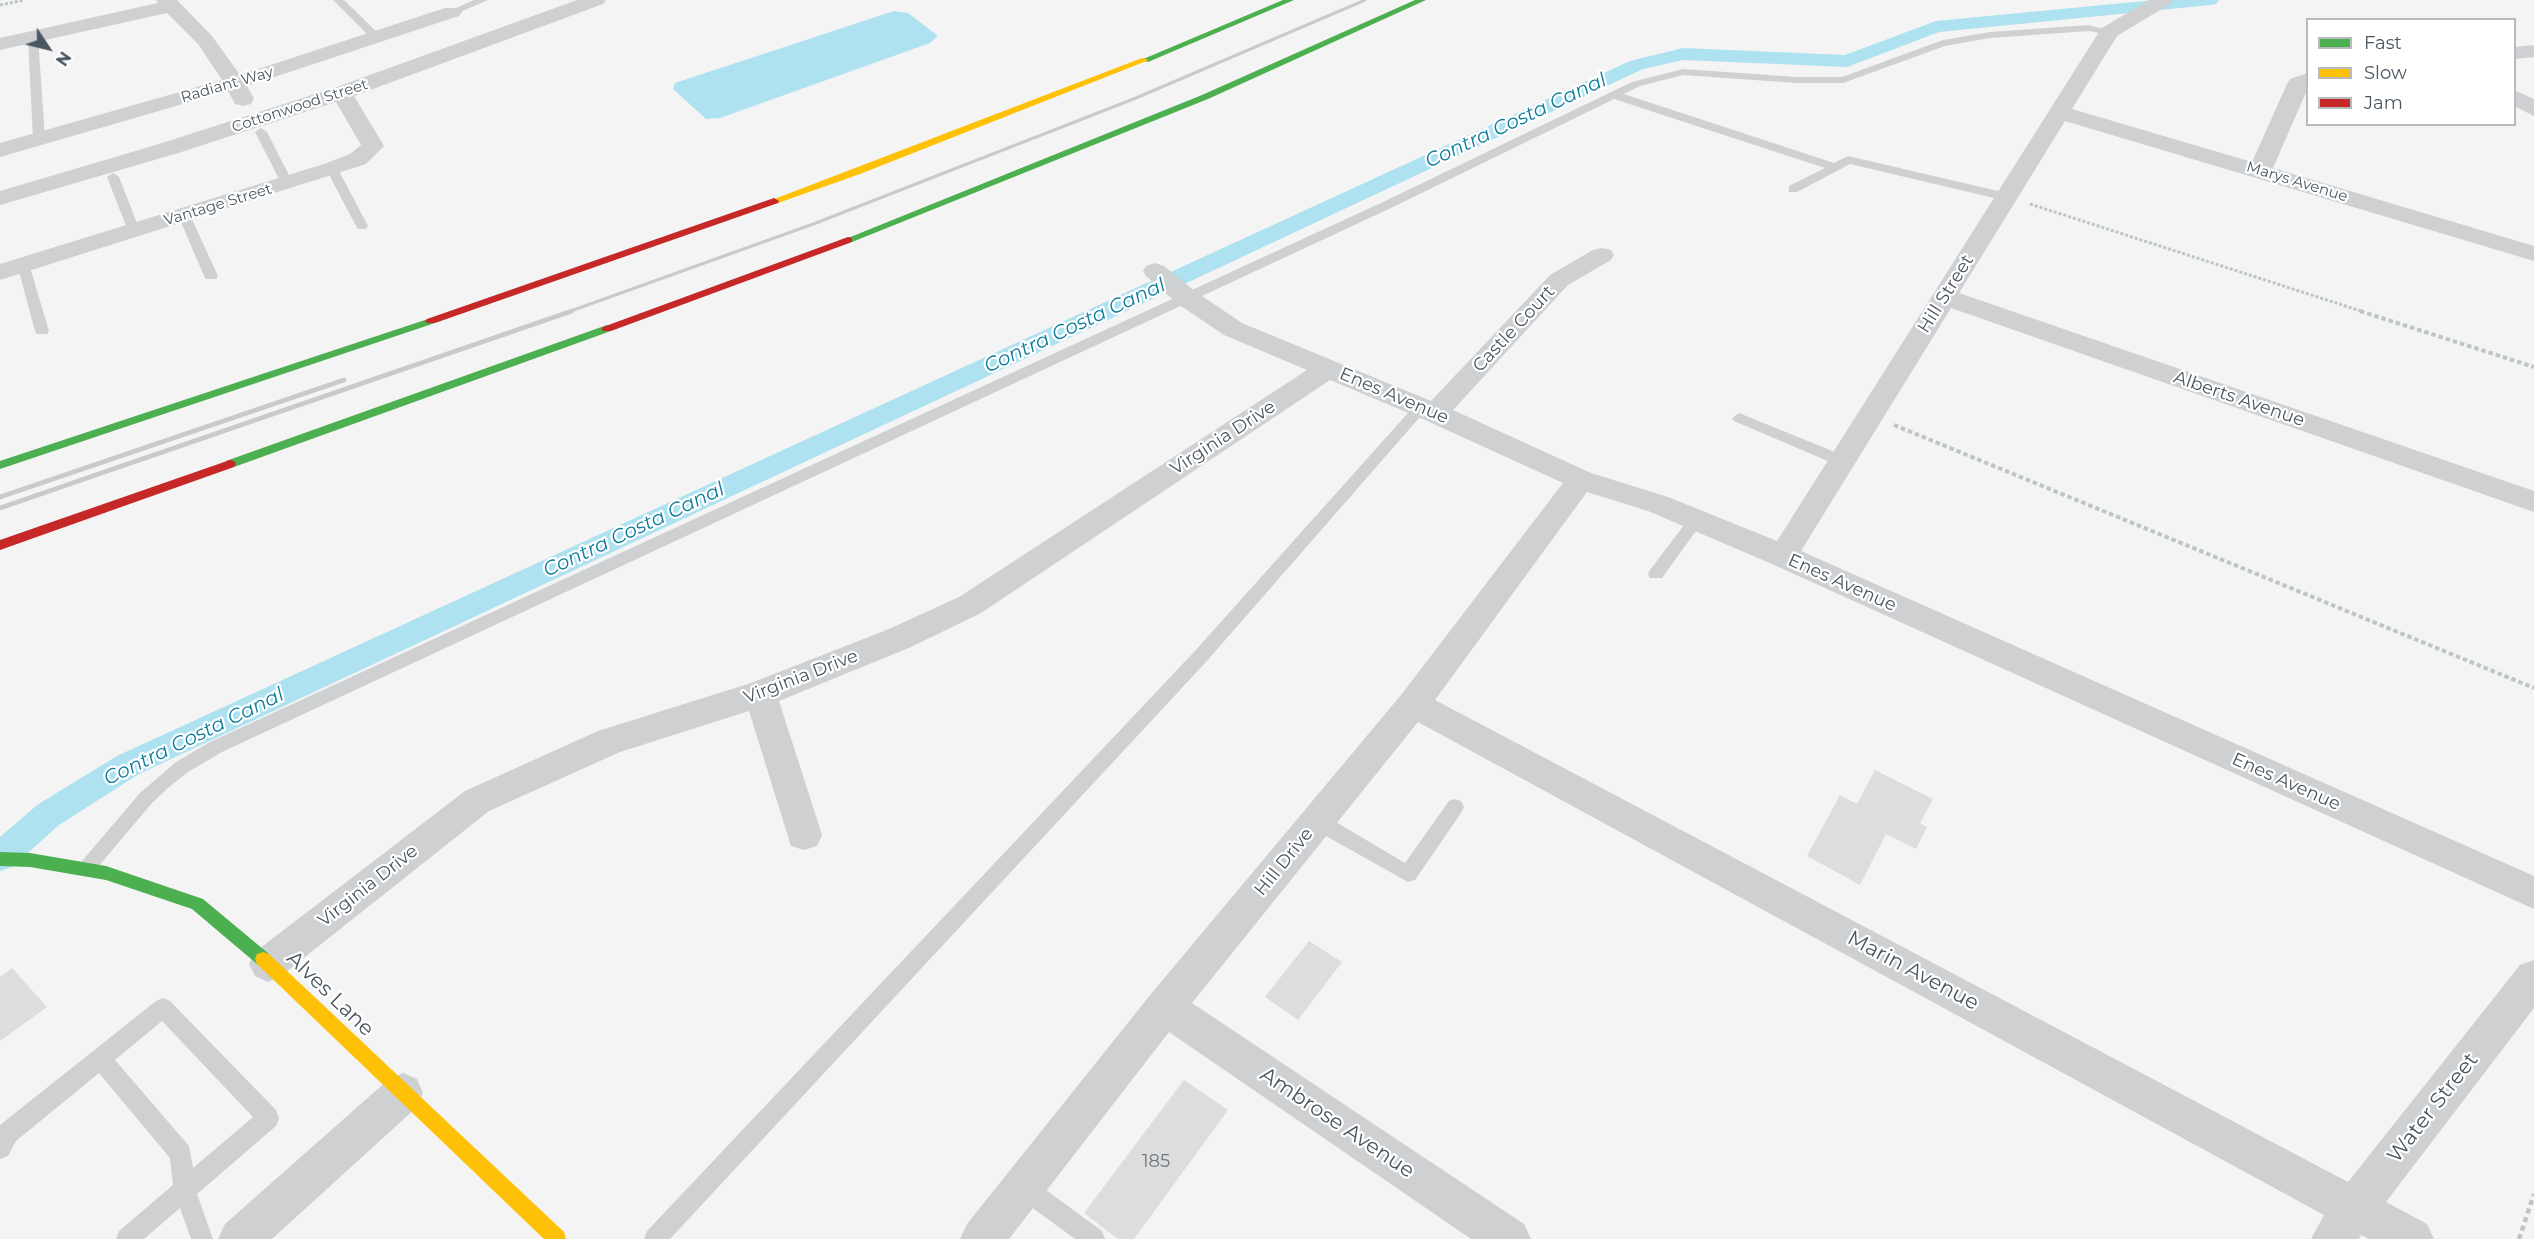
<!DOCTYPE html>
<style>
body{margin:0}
#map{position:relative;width:2534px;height:1239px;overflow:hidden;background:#f4f4f4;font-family:Montserrat,sans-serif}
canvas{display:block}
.legend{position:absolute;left:2306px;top:18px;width:210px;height:108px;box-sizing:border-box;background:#fff;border:2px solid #b7bbc0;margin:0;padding:8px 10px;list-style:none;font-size:18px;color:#4a5661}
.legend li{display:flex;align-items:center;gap:12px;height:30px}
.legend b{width:30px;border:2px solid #b7bbc0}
.north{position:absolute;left:18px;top:18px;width:60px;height:60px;-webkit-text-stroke:4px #fff;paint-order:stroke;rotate:125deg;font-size:16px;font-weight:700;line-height:24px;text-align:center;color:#4a5661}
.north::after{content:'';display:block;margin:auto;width:21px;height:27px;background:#4a5661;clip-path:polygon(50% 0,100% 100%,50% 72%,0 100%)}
</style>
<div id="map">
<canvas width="2534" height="1239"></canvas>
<ul class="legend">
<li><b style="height:8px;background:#4caf50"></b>Fast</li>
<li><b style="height:8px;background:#ffc107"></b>Slow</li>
<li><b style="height:8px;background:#c62828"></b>Jam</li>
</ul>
<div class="north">N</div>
</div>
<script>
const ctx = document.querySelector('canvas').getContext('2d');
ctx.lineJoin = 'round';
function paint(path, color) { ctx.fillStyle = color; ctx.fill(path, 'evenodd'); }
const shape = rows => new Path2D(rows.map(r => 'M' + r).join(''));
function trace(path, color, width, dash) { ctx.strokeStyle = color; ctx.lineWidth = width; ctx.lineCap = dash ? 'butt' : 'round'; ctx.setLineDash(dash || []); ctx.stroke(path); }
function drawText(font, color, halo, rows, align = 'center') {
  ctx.font = font + ' Montserrat,sans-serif'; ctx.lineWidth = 4.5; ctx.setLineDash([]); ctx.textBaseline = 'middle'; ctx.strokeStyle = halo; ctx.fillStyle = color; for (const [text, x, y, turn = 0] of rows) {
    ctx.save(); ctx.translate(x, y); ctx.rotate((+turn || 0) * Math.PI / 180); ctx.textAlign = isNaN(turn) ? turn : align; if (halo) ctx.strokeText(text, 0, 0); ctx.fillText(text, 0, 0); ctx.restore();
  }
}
const water = shape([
 [894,11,908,13,938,36,930,43,720,118,706,119,673,89,675,83]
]);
const canal = shape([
 [2155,0,2219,0,2216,4,2210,5,1939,32,1847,67,1683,60,1643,69,139,774,59,825,12,867,0,871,0,837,37,805,117,756,1630,61,1683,48,1845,55,1936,21,2155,0]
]);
const building = shape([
 [1875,770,1933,799,1920,823,1927,827,1916,849,1886,834,1860,885,1807,856,1840,795,1857,804],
 [1309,941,1342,962,1298,1020,1265,997],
 [12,968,47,1007,0,1041,0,977],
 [1184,1080,1228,1110,1134,1239,1118,1239,1084,1213]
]);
const pathFar2 = shape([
 [0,5,24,0],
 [2030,204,2364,312]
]);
const pathFar1 = shape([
 [2360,311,2534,367],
 [1894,425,2534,688]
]);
const path = shape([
 [2519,1239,2534,1194]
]);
const lane = shape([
 [333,0,344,0,380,35,380,39,372,39,333,0],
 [474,0,488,0,456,14,447,12,474,0],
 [2089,25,2114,32,2109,35,2089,31,1990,38,1945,46,1843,83,1797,83,1683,75,1640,86,1624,94,1834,163,1848,156,2011,194,2013,197,2011,200,2007,201,1850,164,1797,192,1789,192,1789,186,1825,168,1614,99,1391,208,222,752,188,772,169,787,152,803,92,874,85,876,78,874,76,868,140,793,176,762,210,742,1383,202,1632,82,1683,69,1797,77,1842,77,1943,40,1990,32,2089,25],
 [33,34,38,37,45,139,39,143,33,139,28,37,33,34],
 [261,128,267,132,293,183,291,186,287,187,281,183,255,132,261,128],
 [332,165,338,169,368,226,366,229,358,229,356,226,326,169,332,165],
 [113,173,119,177,140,231,138,234,134,235,128,231,107,177,113,173],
 [184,211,190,215,218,276,216,279,206,279,204,276,178,215,184,211],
 [23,260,29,264,49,331,47,334,37,334,35,331,17,264,23,260],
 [1421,402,1426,404,1428,407,1426,410,1206,662,670,1239,644,1239,647,1231,1194,652,1416,404,1421,402],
 [1739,413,1847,457,1849,461,1842,466,1837,465,1734,421,1732,418,1739,413],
 [1696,514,1701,516,1704,520,1701,524,1662,578,1650,578,1648,574,1650,570,1691,516,1696,514],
 [1455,799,1461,801,1464,807,1461,813,1415,880,1408,882,1310,827,1308,821,1310,815,1317,813,1324,815,1405,863,1449,801,1455,799],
 [163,998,170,1001,276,1110,279,1118,276,1126,197,1194,213,1239,191,1239,180,1208,144,1239,116,1239,119,1231,173,1185,170,1158,99,1073,16,1141,8,1156,0,1159,0,1125,156,1001,163,998],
 [162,1021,253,1117,193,1168,189,1146,115,1060,162,1021],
 [1023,1176,1031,1179,1102,1231,1105,1239,1075,1239,1015,1195,1012,1187,1015,1179,1023,1176]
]);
const street = shape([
 [156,0,177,0,212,36,240,75,445,8,459,8,462,12,459,16,247,86,254,99,251,104,243,106,235,104,228,91,0,157,0,143,222,80,198,44,167,13,0,50,0,38,158,3,156,0],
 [577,0,606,0,603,4,354,96,384,146,366,164,0,280,0,264,324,164,350,154,361,145,336,102,175,154,0,205,0,191,159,144,334,88,577,0],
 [2149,0,2173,0,2170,4,2117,36,2072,109,2252,162,2287,84,2290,79,2308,73,2308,88,2273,168,2534,246,2534,261,2065,121,1959,293,2534,491,2534,512,1951,308,1801,551,2534,876,2534,909,1772,564,1648,511,1587,492,1435,700,2348,1182,2520,965,2534,960,2534,1008,2386,1202,2427,1224,2434,1239,2369,1239,2361,1235,2359,1239,2311,1239,2324,1215,1418,722,1192,1003,1524,1224,1531,1239,1471,1239,1169,1032,1009,1239,960,1239,967,1224,1151,994,1401,695,1563,483,1425,420,1330,380,981,613,911,647,779,701,822,835,817,846,804,850,791,846,749,711,620,752,489,811,281,976,268,982,255,976,249,964,255,952,465,791,598,731,751,683,889,629,959,597,1307,370,1224,335,1178,304,1146,276,1143,271,1146,266,1155,263,1164,266,1196,292,1242,323,1431,401,1550,275,1593,250,1602,248,1611,250,1614,255,1611,260,1568,285,1453,410,1591,473,1668,497,1777,541,2099,32,2102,28,2149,0],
 [2534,45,2534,57,2514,59,2514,47,2534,45],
 [2514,90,2534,99,2534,116,2514,106,2514,90],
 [403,1073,417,1079,423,1093,417,1107,272,1239,218,1239,225,1224,389,1079,403,1073]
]);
const fast = shape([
 [1283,0,1294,0,1148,62,1141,60,1283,0],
 [1415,0,1426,0,1208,99,852,242,844,242,843,240,1202,95,1415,0],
 [431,318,435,319,435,323,0,469,0,461,431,318],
 [607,325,611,327,611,331,234,467,226,467,224,464,226,461,607,325],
 [0,852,30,853,106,866,203,899,269,954,271,959,269,964,263,966,257,964,192,909,106,880,30,867,0,866,0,852]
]);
const slow = shape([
 [1142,58,1149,60,860,174,778,203,774,204,769,201,1142,58],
 [263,952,269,954,564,1232,566,1239,544,1239,257,964,255,959,257,954,263,952]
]);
const jam = shape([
 [774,198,779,201,778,203,435,323,427,323,425,321,427,319,774,198],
 [848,237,852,238,852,242,611,331,603,331,601,329,603,327,848,237],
 [230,460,234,461,236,464,234,467,0,550,0,540,230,460]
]);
const railFar1 = shape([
 [568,312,816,223,1136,98,1365,0]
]);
const rail = shape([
 [0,497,344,380],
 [0,508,572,311]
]);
const farStreetnames = [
 ["Radiant Way",227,85,-16],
 ["Cottonwood Street",300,106,-18],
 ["Marys Avenue",2297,182,17],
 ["Vantage Street",218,205,-17]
];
const streetNames = [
 ["Hill Street",1946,294,-58],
 ["Castle Court",1514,329,-47],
 ["Enes Avenue",1394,396,23],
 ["Alberts Avenue",2239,399,19],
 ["Virginia Drive",1223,438,-33],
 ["Enes Avenue",1842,583,24],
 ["Virginia Drive",801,677,-21],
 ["Enes Avenue",2286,782,24],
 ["Hill Drive",1284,862,-51],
 ["Virginia Drive",368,886,-38]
];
const nearNumbernames = [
 ["185",1156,1162]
];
const waterNames = [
 ["Contra Costa Canal",1516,121,-25],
 ["Contra Costa Canal",1075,326,-25],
 ["Contra Costa Canal",634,530,-25],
 ["Contra Costa Canal",194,737,-26]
];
const nearStreetnames = [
 ["Marin Avenue",1913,971,28],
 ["Alves Lane",330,994,44],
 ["Water Street",2433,1108,-52],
 ["Ambrose Avenue",1337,1123,34]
];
paint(water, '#aee2f0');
paint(canal, '#aee2f0');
paint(building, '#ddddde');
trace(pathFar2, '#bcc7c4', 3, [3, 2]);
trace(pathFar1, '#bcc7c4', 4, [4.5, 3]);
trace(path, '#bcc7c4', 4.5, [5, 4]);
paint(lane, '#ced0d2');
paint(street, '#ced0d2');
paint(fast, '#4caf50');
paint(slow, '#ffc107');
paint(jam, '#c62828');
trace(railFar1, '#c9cacc', 3);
trace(rail, '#c9cacc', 4.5);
drawText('15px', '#4a5661', '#fff', farStreetnames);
drawText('18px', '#4a5661', '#fff', streetNames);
drawText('18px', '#707881', null, nearNumbernames);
drawText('italic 20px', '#0c7c9b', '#fff', waterNames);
drawText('21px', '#4a5661', '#fff', nearStreetnames);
</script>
